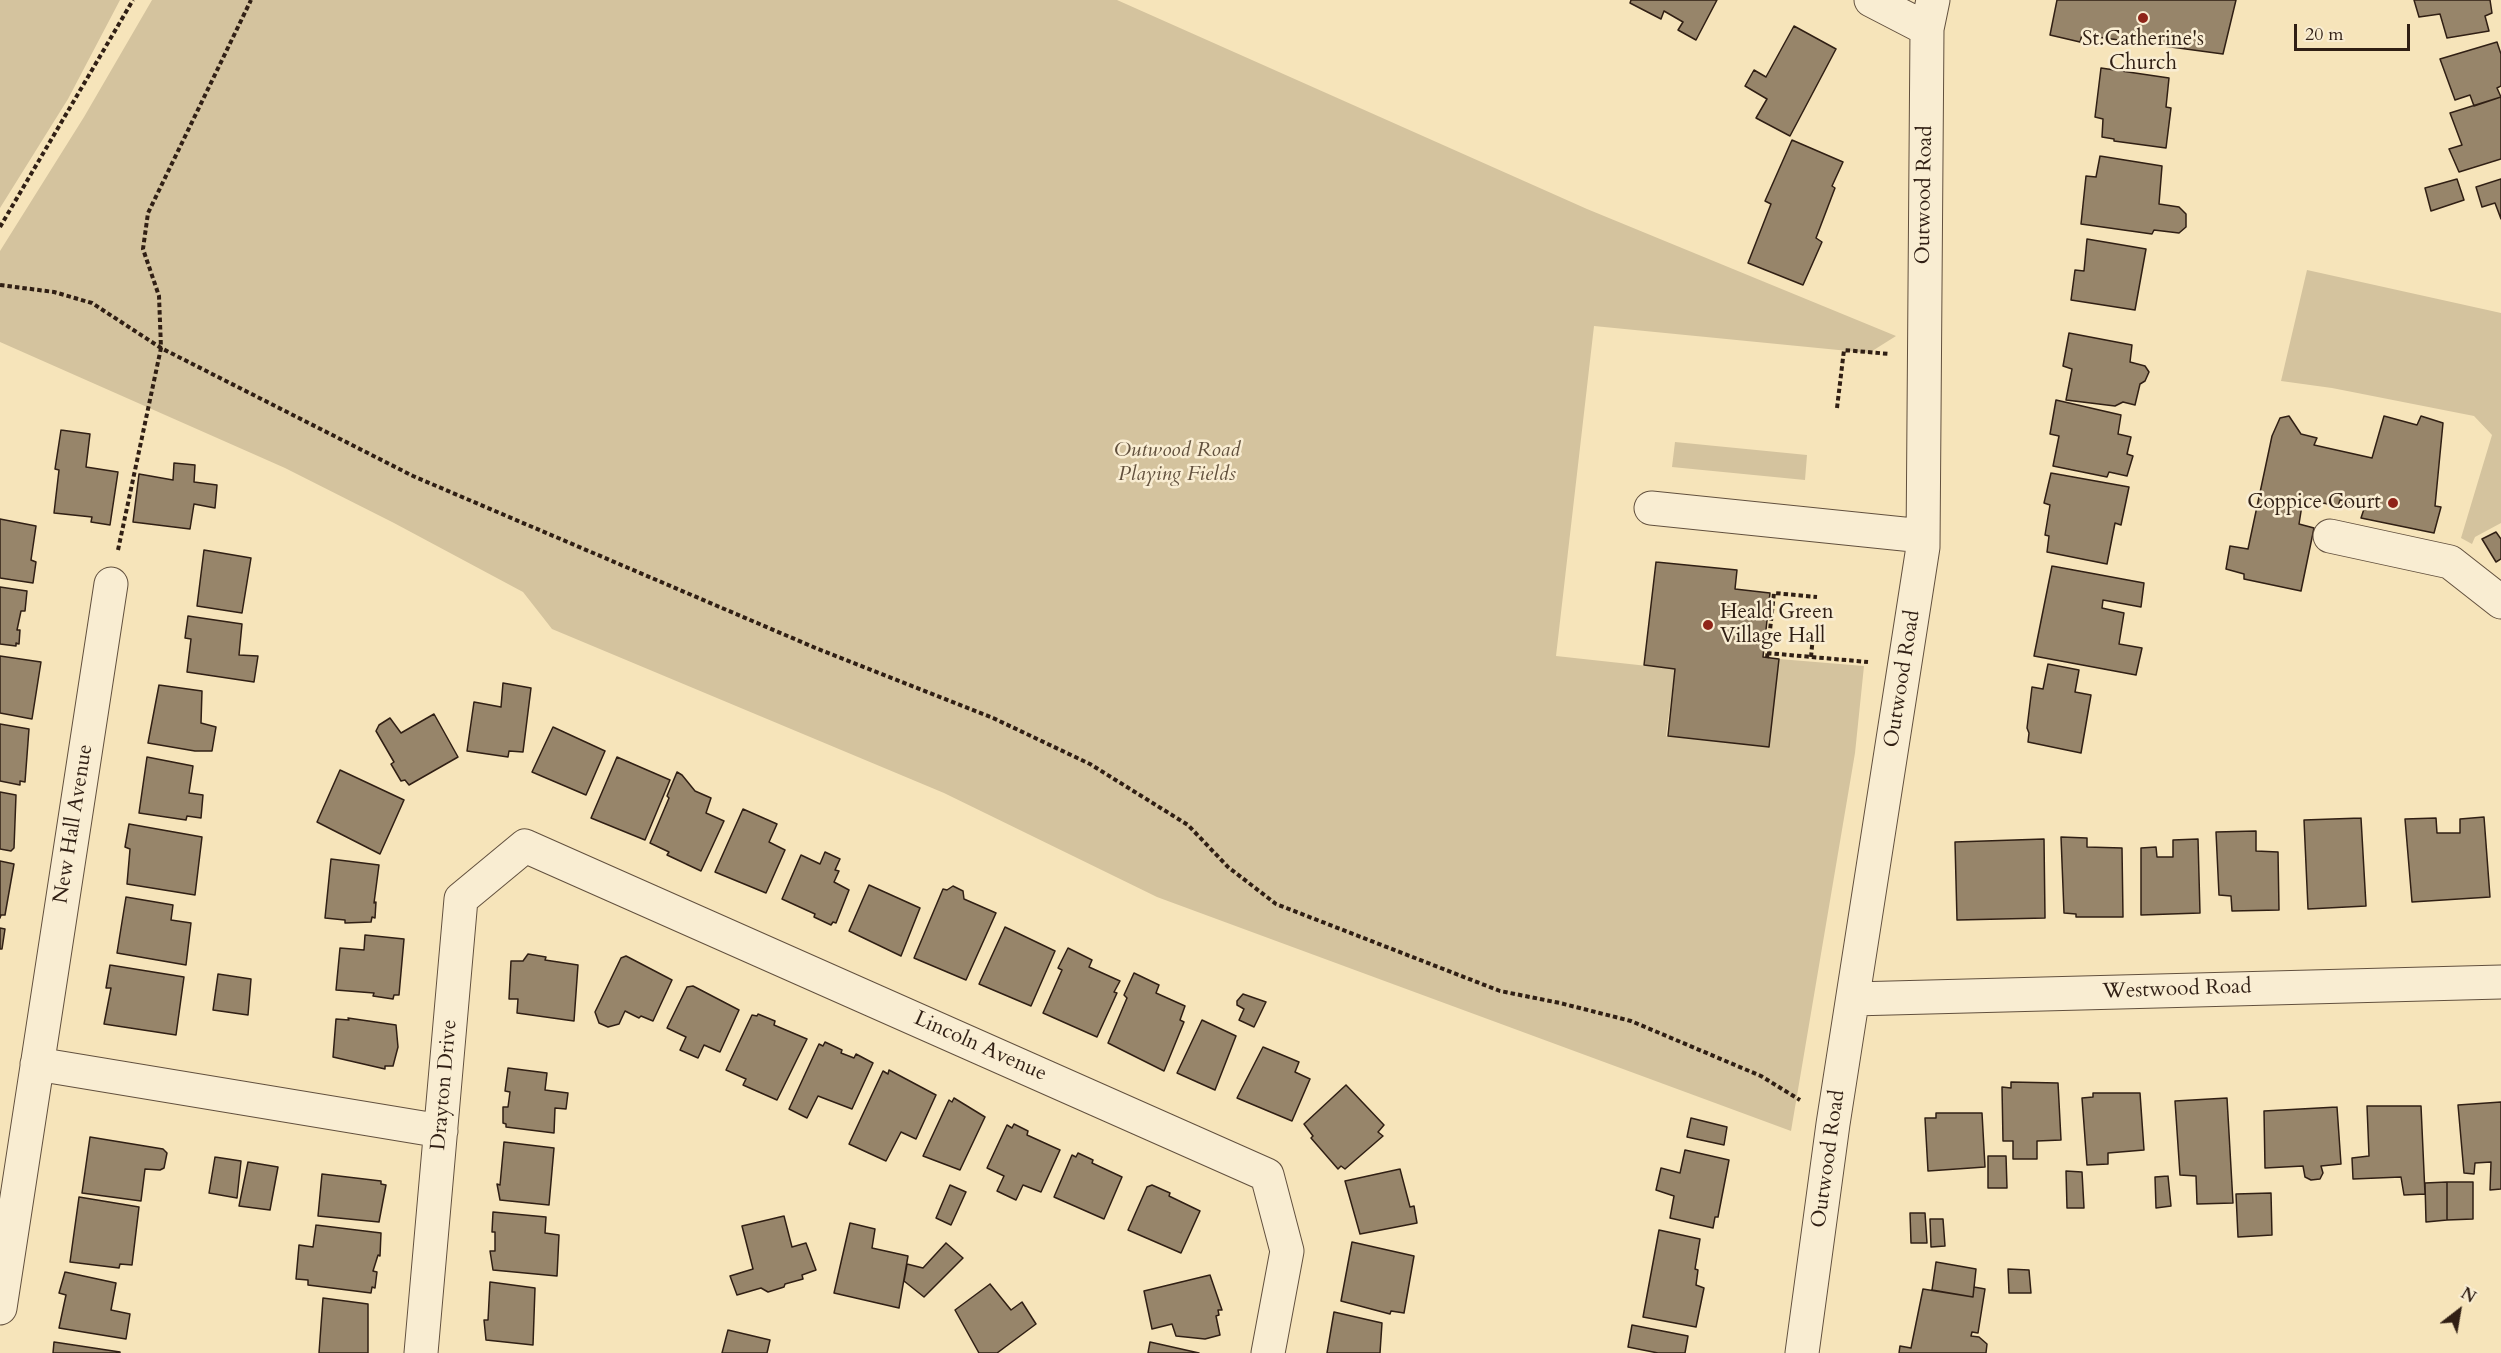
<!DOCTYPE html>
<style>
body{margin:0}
#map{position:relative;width:2501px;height:1353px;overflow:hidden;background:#f6e4ba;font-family:Cardo,serif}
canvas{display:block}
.north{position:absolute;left:2429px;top:1281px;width:60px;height:60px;-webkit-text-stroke:4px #f9edd2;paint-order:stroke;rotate:31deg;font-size:16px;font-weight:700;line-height:24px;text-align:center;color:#301f14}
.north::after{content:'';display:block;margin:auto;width:21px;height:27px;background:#301f14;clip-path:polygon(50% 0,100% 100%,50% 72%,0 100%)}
.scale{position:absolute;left:2294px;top:24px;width:116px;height:27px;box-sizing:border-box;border:3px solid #301f14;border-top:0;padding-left:8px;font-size:18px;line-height:21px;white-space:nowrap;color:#301f14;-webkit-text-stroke:4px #f9edd2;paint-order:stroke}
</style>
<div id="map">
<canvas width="2501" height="1353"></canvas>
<div class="north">N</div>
<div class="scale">20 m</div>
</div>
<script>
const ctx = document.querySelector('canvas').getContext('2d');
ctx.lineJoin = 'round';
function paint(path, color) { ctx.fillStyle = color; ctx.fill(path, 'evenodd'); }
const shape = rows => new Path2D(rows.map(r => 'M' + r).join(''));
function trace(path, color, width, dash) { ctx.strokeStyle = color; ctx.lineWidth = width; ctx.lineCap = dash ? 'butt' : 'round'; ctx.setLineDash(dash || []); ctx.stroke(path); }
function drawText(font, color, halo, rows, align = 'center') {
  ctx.font = font + ' Cardo,serif'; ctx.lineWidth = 5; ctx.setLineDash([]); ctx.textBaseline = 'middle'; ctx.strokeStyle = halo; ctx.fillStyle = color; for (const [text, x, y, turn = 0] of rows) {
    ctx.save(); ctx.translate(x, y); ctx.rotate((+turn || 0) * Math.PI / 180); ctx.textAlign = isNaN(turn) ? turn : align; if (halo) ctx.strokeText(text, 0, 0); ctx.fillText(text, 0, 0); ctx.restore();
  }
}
const green = shape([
 [0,0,120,0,68,99,0,208],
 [152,0,1117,0,1587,209,1896,336,1869,353,1594,326,1556,656,1675,669,1666,736,1768,747,1779,659,1864,666,1855,753,1791,1131,1157,897,944,793,552,629,523,592,394,523,285,468,0,342,0,251,84,117],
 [2307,270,2501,313,2501,523,2475,537,2472,544,2461,538,2492,435,2474,416,2332,388,2281,381],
 [1675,442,1807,455,1805,480,1672,467]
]);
const building = shape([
 [1631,0,1717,0,1696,40,1678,30,1683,22,1664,11,1661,19,1630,3,1631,0],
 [2057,0,2236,0,2223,54,2082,35,2080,42,2050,35,2057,0],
 [2414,0,2490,0,2492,13,2485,16,2489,31,2447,38,2440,14,2419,17,2414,0],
 [1794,26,1836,49,1790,136,1756,118,1767,99,1745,86,1754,70,1766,77,1794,26],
 [2497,42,2501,54,2501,86,2497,88,2501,97,2474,106,2470,95,2455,100,2440,59,2497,42],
 [2101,68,2169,78,2166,107,2171,108,2166,148,2114,141,2114,139,2102,137,2103,119,2095,117,2101,68],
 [2501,97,2501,159,2459,172,2449,149,2462,145,2450,113,2501,97],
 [1792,140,1843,162,1832,186,1835,188,1816,238,1822,242,1803,285,1748,263,1771,204,1765,201,1792,140],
 [2100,156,2162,166,2159,204,2179,207,2186,214,2186,227,2179,233,2154,230,2152,234,2081,224,2086,176,2096,177,2100,156],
 [2457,179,2464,200,2431,211,2425,188,2457,179],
 [2501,179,2501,219,2495,203,2482,207,2476,187,2501,179],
 [2087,239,2146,249,2135,310,2071,300,2075,270,2084,271,2087,239],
 [2069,333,2132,345,2130,362,2145,366,2149,372,2145,381,2140,384,2135,405,2123,402,2115,406,2066,400,2072,369,2063,366,2069,333],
 [2056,400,2121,415,2118,434,2131,437,2127,454,2133,456,2127,476,2109,472,2107,477,2053,466,2059,436,2050,434,2056,400],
 [2289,416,2301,434,2317,438,2314,445,2372,458,2384,416,2417,425,2421,416,2443,423,2435,506,2441,507,2434,533,2361,518,2365,506,2340,500,2338,506,2303,499,2299,524,2314,528,2301,591,2244,579,2244,574,2226,569,2230,546,2248,549,2272,436,2280,418,2289,416],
 [61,430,90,434,86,467,118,472,110,525,91,522,92,517,54,513,59,470,55,469,61,430],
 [174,463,195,465,194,482,217,485,215,508,194,504,190,529,133,522,139,474,173,480,174,463],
 [2051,473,2129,487,2121,525,2115,523,2107,564,2047,552,2049,536,2045,535,2050,505,2044,503,2051,473],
 [0,519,36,526,31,560,36,562,33,583,0,578,0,519],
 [2496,532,2501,539,2501,559,2496,562,2482,539,2496,532],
 [204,550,251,558,242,613,197,606,204,550],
 [1656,562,1737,570,1735,589,1770,593,1763,657,1779,659,1769,747,1668,736,1675,669,1644,665,1656,562],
 [2052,566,2144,583,2141,607,2103,600,2102,608,2124,613,2119,644,2142,648,2136,675,2034,656,2052,566],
 [0,587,27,591,25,611,21,611,17,630,20,630,19,644,16,643,16,646,0,644,0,587],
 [188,616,242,624,239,655,258,656,254,682,187,672,191,639,185,638,188,616],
 [0,656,41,662,32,719,0,713,0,656],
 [2048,664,2079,670,2075,692,2091,695,2081,753,2028,742,2029,733,2027,728,2032,687,2043,689,2048,664],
 [503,683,531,688,523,752,509,751,508,757,467,751,474,702,501,707,503,683],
 [159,685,202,691,201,723,216,727,212,751,195,751,148,743,159,685],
 [434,714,458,757,409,785,405,780,401,781,391,764,394,762,376,731,379,725,390,718,401,733,434,714],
 [0,724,29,729,25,782,20,781,20,785,0,781,0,724],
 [553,727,605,751,586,795,532,772,553,727],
 [147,757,193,766,189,793,203,795,201,818,187,816,186,820,139,813,147,757],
 [617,757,670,780,645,840,591,818,617,757],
 [340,770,404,800,380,854,317,822,340,770],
 [677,772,682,775,695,791,711,798,706,813,724,821,701,871,667,855,669,852,650,843,669,798,667,796,677,772],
 [0,792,16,795,14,848,11,851,0,849,0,792],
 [743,809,777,824,769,842,785,850,766,893,715,872,743,809],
 [2484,817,2490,897,2412,902,2405,819,2436,818,2437,833,2460,833,2460,819,2484,817],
 [2361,818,2366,906,2308,909,2304,820,2361,818],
 [129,824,202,837,195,895,127,884,130,849,125,847,129,824],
 [2256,831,2256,851,2278,852,2279,910,2232,911,2231,896,2219,895,2216,832,2256,831],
 [2061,837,2087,838,2087,847,2122,848,2123,917,2076,917,2076,914,2064,913,2061,837],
 [2044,839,2045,918,1957,920,1955,842,2044,839],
 [2198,839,2200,913,2141,915,2141,848,2156,847,2157,857,2173,857,2173,840,2198,839],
 [825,852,840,859,835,870,839,871,834,882,849,890,836,923,833,922,831,925,814,917,815,914,782,899,801,855,820,864,825,852],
 [331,859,379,865,374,903,376,902,375,918,372,917,371,922,345,923,345,920,325,918,331,859],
 [0,861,14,864,5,915,1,915,0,918,0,861],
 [869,885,920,908,901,956,849,931,869,885],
 [953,886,963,891,964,899,996,913,966,980,914,958,943,889,947,890,953,886],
 [126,897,173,905,171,920,191,923,186,965,117,953,126,897],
 [1005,927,1055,951,1031,1006,979,984,1005,927],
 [0,928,5,929,2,949,0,949,0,928],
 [365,935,404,939,399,995,394,995,393,999,373,996,374,993,336,990,340,948,364,950,365,935],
 [1068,948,1092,960,1089,967,1120,981,1114,992,1117,993,1097,1037,1043,1013,1062,970,1058,968,1068,948],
 [528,954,546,957,545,960,578,965,574,1021,517,1013,518,999,509,999,511,961,523,961,528,954],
 [626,956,672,980,653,1021,641,1016,639,1018,625,1011,619,1024,608,1027,599,1023,595,1012,621,958,626,956],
 [110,965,184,977,176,1035,104,1024,111,988,106,988,110,965],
 [1134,973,1159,985,1156,993,1185,1006,1180,1020,1184,1022,1164,1071,1108,1043,1127,998,1124,995,1134,973],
 [218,974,251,979,248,1015,213,1010,218,974],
 [693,986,739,1010,720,1052,704,1045,698,1058,680,1050,686,1037,667,1028,687,987,693,986],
 [1243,994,1266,1002,1254,1027,1239,1020,1244,1009,1237,1005,1237,1001,1243,994],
 [758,1014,775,1021,774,1025,807,1039,777,1100,743,1085,746,1079,726,1070,752,1015,757,1016,758,1014],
 [348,1018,396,1025,398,1047,393,1066,385,1066,385,1069,333,1057,336,1019,349,1020,348,1018],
 [1202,1020,1236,1036,1215,1090,1177,1073,1202,1020],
 [825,1042,842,1050,841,1053,854,1058,856,1054,873,1063,852,1109,818,1096,807,1118,789,1109,819,1044,823,1046,825,1042],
 [1263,1047,1299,1062,1295,1072,1310,1079,1292,1121,1237,1098,1263,1047],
 [508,1068,547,1073,545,1090,568,1093,566,1109,555,1108,554,1133,506,1127,506,1124,503,1123,503,1107,508,1107,510,1092,505,1091,508,1068],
 [889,1070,936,1095,916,1139,901,1132,886,1161,849,1144,883,1071,888,1074,889,1070],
 [2011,1082,2058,1083,2061,1140,2037,1141,2037,1159,2013,1159,2013,1141,2003,1141,2002,1087,2011,1088,2011,1082],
 [1346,1085,1384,1125,1378,1132,1383,1136,1345,1169,1341,1166,1338,1169,1311,1138,1313,1136,1304,1124,1346,1085],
 [2093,1093,2140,1093,2144,1150,2108,1153,2108,1164,2087,1165,2082,1098,2093,1097,2093,1093],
 [954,1098,985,1117,960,1170,923,1156,949,1100,952,1102,954,1098],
 [2227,1098,2233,1203,2197,1204,2196,1176,2180,1175,2175,1101,2227,1098],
 [2501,1102,2501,1189,2490,1190,2491,1162,2475,1163,2474,1174,2464,1173,2458,1105,2501,1102],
 [2367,1106,2421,1106,2425,1194,2404,1195,2401,1177,2353,1179,2352,1158,2369,1156,2367,1106],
 [2337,1107,2341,1164,2321,1166,2323,1173,2320,1179,2311,1180,2305,1177,2303,1166,2265,1168,2264,1111,2337,1107],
 [1936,1113,1982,1113,1985,1167,1928,1171,1925,1118,1936,1118,1936,1113],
 [1691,1118,1727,1127,1724,1145,1687,1137,1691,1118],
 [1014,1124,1028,1131,1027,1135,1060,1150,1041,1192,1023,1185,1016,1200,997,1191,1004,1176,987,1168,1007,1125,1012,1128,1014,1124],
 [90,1137,163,1149,167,1153,164,1168,160,1170,145,1169,141,1201,82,1193,90,1137],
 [504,1142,554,1148,549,1205,500,1200,497,1184,500,1185,504,1142],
 [1685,1150,1729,1160,1718,1217,1715,1217,1713,1228,1670,1218,1674,1196,1656,1190,1661,1168,1680,1173,1685,1150],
 [1078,1153,1093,1160,1092,1163,1122,1177,1104,1219,1054,1197,1072,1155,1076,1157,1078,1153],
 [1988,1156,2006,1156,2007,1188,1988,1188,1988,1156],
 [215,1157,241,1161,237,1198,209,1193,215,1157],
 [248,1162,278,1167,270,1210,239,1206,248,1162],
 [1400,1169,1410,1207,1414,1206,1417,1223,1360,1234,1345,1181,1400,1169],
 [2066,1171,2082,1172,2084,1208,2067,1208,2066,1171],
 [322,1174,381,1181,381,1184,386,1185,379,1222,318,1216,322,1174],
 [2168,1176,2171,1206,2156,1208,2155,1177,2168,1176],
 [2447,1182,2473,1182,2473,1219,2447,1220,2447,1182],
 [2447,1182,2447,1220,2426,1222,2425,1183,2447,1182],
 [950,1185,966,1192,951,1225,936,1218,950,1185],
 [1152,1185,1170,1193,1169,1196,1200,1211,1181,1253,1128,1230,1147,1187,1152,1185],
 [2271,1193,2272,1235,2238,1237,2236,1194,2271,1193],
 [79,1197,139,1207,132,1265,120,1264,119,1268,70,1262,79,1197],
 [493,1212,546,1217,545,1233,559,1235,557,1276,493,1270,490,1251,495,1251,495,1232,492,1232,493,1212],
 [1910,1213,1925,1213,1927,1243,1911,1243,1910,1213],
 [784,1216,792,1247,806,1243,816,1270,802,1275,803,1279,785,1284,784,1287,768,1292,761,1288,737,1295,730,1276,753,1269,742,1226,784,1216],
 [1930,1219,1943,1219,1945,1246,1931,1247,1930,1219],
 [850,1223,875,1229,872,1248,908,1256,899,1308,834,1293,850,1223],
 [316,1225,381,1233,380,1256,378,1255,373,1271,377,1272,375,1288,372,1287,371,1293,308,1285,308,1280,296,1279,299,1245,313,1247,316,1225],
 [1659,1230,1700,1239,1695,1269,1698,1270,1696,1285,1704,1288,1696,1327,1643,1317,1659,1230],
 [1352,1242,1414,1256,1404,1313,1391,1311,1390,1314,1341,1301,1352,1242],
 [946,1243,963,1258,924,1297,904,1281,907,1264,923,1268,946,1243],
 [1936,1262,1976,1269,1973,1297,1932,1290,1936,1262],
 [2008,1269,2029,1270,2031,1293,2009,1293,2008,1269],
 [65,1272,116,1283,111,1310,130,1314,126,1339,59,1328,66,1295,59,1293,65,1272],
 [1210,1275,1222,1310,1218,1310,1219,1315,1216,1316,1220,1335,1205,1339,1176,1336,1172,1324,1152,1329,1144,1291,1210,1275],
 [490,1282,535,1288,533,1345,486,1340,484,1320,488,1320,490,1282],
 [990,1284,1011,1310,1022,1302,1036,1324,997,1353,979,1353,955,1310,990,1284],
 [1974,1287,1985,1289,1978,1333,1972,1332,1971,1336,1979,1337,1987,1344,1986,1353,1899,1353,1900,1346,1911,1348,1923,1289,1973,1297,1974,1287],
 [323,1298,368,1304,368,1353,319,1353,323,1298],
 [1334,1312,1382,1323,1380,1353,1327,1353,1334,1312],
 [1632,1325,1688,1336,1685,1353,1658,1353,1628,1347,1632,1325],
 [728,1330,770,1340,767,1353,722,1353,728,1330],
 [54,1342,120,1352,120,1353,53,1353,54,1342],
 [1150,1342,1199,1353,1148,1353,1150,1342]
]);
const path = shape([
 [0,227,133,0],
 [0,285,54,292,92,303,161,348,413,476,818,649,993,718,1090,764,1188,825,1228,867,1276,904,1500,991,1560,1003,1631,1021,1761,1076,1800,1100],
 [1837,408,1844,350,1890,354],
 [118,550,161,348,159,296,143,249,148,213,251,0],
 [1767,653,1868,662],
 [1811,657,1813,636],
 [1767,658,1774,593,1817,597]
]);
const minor = shape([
 [1871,0,1927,29],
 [1651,508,1923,536],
 [2330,536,2450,562,2501,602],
 [1853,999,2501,982],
 [37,1064,441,1131],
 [0,1308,111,584],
 [421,1353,461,899,525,846,1267,1175,1287,1251,1268,1353],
 [1802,1353,1833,1124,1923,547,1927,29,1933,0]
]);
const markers = [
 [2143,18,6,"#8f2418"],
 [2393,503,6,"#8f2418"],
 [1708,625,6,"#8f2418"]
];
const poiNames = [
 ["St.Catherine's",2143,40],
 ["Church",2143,64],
 ["Coppice Court",2381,503,"right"],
 ["Heald Green",1720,613,"left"],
 ["Village Hall",1720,637,"left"]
];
const streetNames = [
 ["Outwood Road",1925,195,-89],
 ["Outwood Road",1903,679,-81],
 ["New Hall Avenue",74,824,-81],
 ["Westwood Road",2177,990,-2],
 ["Lincoln Avenue",980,1047,24],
 ["Drayton Drive",445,1085,-85],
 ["Outwood Road",1829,1159,-82]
];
const parkNames = [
 ["Outwood Road",1177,451],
 ["Playing Fields",1177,475]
];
paint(green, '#d4c39e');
paint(building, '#97856a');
trace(building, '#301f14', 1.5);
trace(minor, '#62503e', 35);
trace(path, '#301f14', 4, [4.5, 3]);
trace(minor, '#f9edd2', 33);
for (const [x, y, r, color] of markers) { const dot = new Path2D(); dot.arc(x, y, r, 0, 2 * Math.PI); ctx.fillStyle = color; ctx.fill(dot); trace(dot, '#f9edd2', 2); }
drawText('21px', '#301f14', '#f9edd2', poiNames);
drawText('21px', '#301f14', '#f9edd2', streetNames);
drawText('italic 21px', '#61503d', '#f9edd2', parkNames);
</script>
